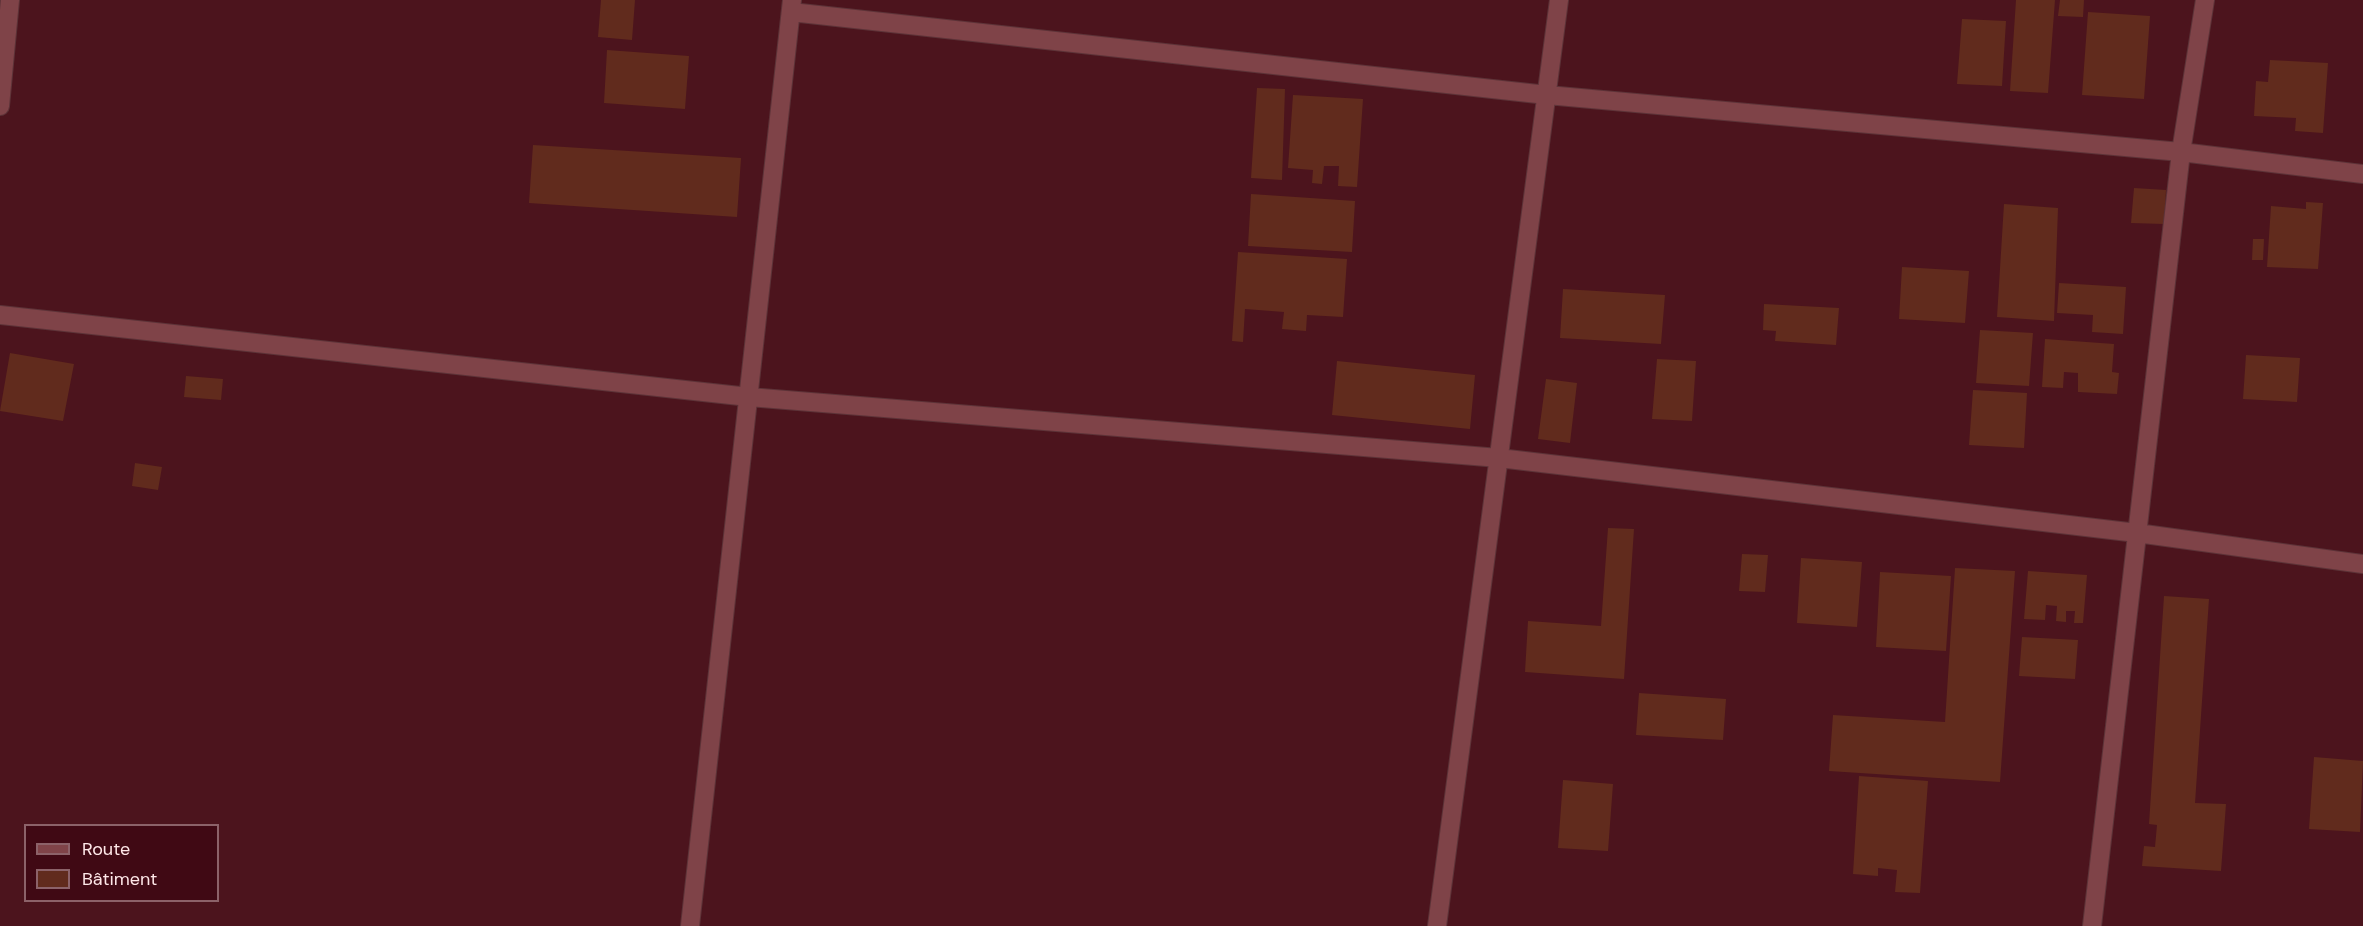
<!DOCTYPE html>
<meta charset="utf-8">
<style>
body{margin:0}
#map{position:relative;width:2363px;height:926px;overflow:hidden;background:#4c141d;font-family:"DM Sans",sans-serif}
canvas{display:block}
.legend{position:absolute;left:24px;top:824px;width:195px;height:78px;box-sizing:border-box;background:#400914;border:2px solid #8c6269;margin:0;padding:8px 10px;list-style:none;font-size:18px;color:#fee7e8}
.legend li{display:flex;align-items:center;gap:12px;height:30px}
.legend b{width:30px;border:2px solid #8c6269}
</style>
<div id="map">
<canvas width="2363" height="926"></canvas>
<ul class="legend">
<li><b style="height:8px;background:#7f4348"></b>Route</li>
<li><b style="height:16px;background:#612b1d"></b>Bâtiment</li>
</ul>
</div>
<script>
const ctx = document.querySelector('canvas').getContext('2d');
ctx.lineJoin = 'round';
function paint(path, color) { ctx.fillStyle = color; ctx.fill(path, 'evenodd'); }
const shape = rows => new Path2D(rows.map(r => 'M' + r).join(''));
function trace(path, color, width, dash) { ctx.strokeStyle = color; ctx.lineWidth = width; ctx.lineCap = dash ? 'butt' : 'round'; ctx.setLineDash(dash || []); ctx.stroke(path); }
const building = shape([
 [601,0,635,0,632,40,598,37],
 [2016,0,2055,0,2048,93,2010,91],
 [2060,0,2084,0,2083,17,2058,16],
 [2088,12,2150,16,2144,99,2082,95],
 [1962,19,2006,21,2002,86,1957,84],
 [607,50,689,56,685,109,604,103],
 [2270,60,2328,63,2323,133,2295,131,2296,118,2254,116,2256,81,2268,82],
 [1257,88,1285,89,1282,180,1251,178],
 [1293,95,1363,99,1357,187,1338,186,1339,166,1324,166,1322,184,1312,183,1313,170,1288,168],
 [533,145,741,158,737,217,529,203],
 [2134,188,2166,190,2164,224,2131,223],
 [1251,194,1355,201,1352,252,1248,246],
 [2306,202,2323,203,2318,269,2267,267,2271,206,2306,209],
 [2004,204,2058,208,2054,321,1997,317],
 [2253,239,2264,239,2263,260,2252,260],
 [1238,252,1347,259,1343,317,1307,315,1306,331,1282,329,1284,312,1245,309,1243,342,1232,341],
 [1902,267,1969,271,1965,323,1899,319],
 [2059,283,2126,287,2123,334,2092,332,2093,315,2057,313],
 [1563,289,1665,295,1661,344,1560,338],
 [1764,304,1839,308,1836,345,1775,341,1776,331,1763,330],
 [1980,330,2033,333,2029,386,1976,383],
 [2045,339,2114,344,2112,372,2119,373,2117,394,2078,392,2078,373,2064,372,2063,388,2042,387],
 [10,353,74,364,63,421,0,411],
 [2246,355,2300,358,2297,402,2243,399],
 [1657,359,1696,361,1692,421,1652,419],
 [1337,361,1475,375,1470,429,1332,415],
 [186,376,223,379,221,400,184,397],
 [1546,379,1577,383,1570,443,1538,439],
 [1973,390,2027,393,2024,448,1969,445],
 [135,463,162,467,158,490,132,486],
 [1608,528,1634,529,1624,679,1525,672,1528,621,1601,626],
 [1742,554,1768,555,1765,592,1739,591],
 [1801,558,1862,562,1857,627,1797,623],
 [1955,568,2015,571,2000,782,1829,771,1833,715,1945,722],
 [2028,571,2087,575,2083,623,2074,623,2075,611,2066,611,2066,622,2056,621,2057,606,2046,605,2045,620,2024,619],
 [1880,572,1951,576,1946,651,1876,647],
 [2164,596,2209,599,2195,803,2226,804,2221,871,2142,866,2144,846,2155,847,2157,825,2149,824],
 [2022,637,2078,640,2075,679,2019,676],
 [1639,693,1726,699,1723,740,1636,735],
 [2314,757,2363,761,2360,832,2309,829],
 [1859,776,1928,781,1920,893,1895,892,1897,870,1878,868,1878,876,1853,874],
 [1563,780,1613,784,1608,851,1558,848]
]);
const street = shape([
 [791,12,1547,95,2181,152,2363,174],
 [0,106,10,0],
 [0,315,749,397,1499,458,2137,533,2363,564],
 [690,926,792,0],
 [1437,926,1559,0],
 [2092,926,2181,152,2205,0]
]);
paint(building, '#612b1d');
trace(street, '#5d3338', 20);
trace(street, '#7f4348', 18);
</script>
